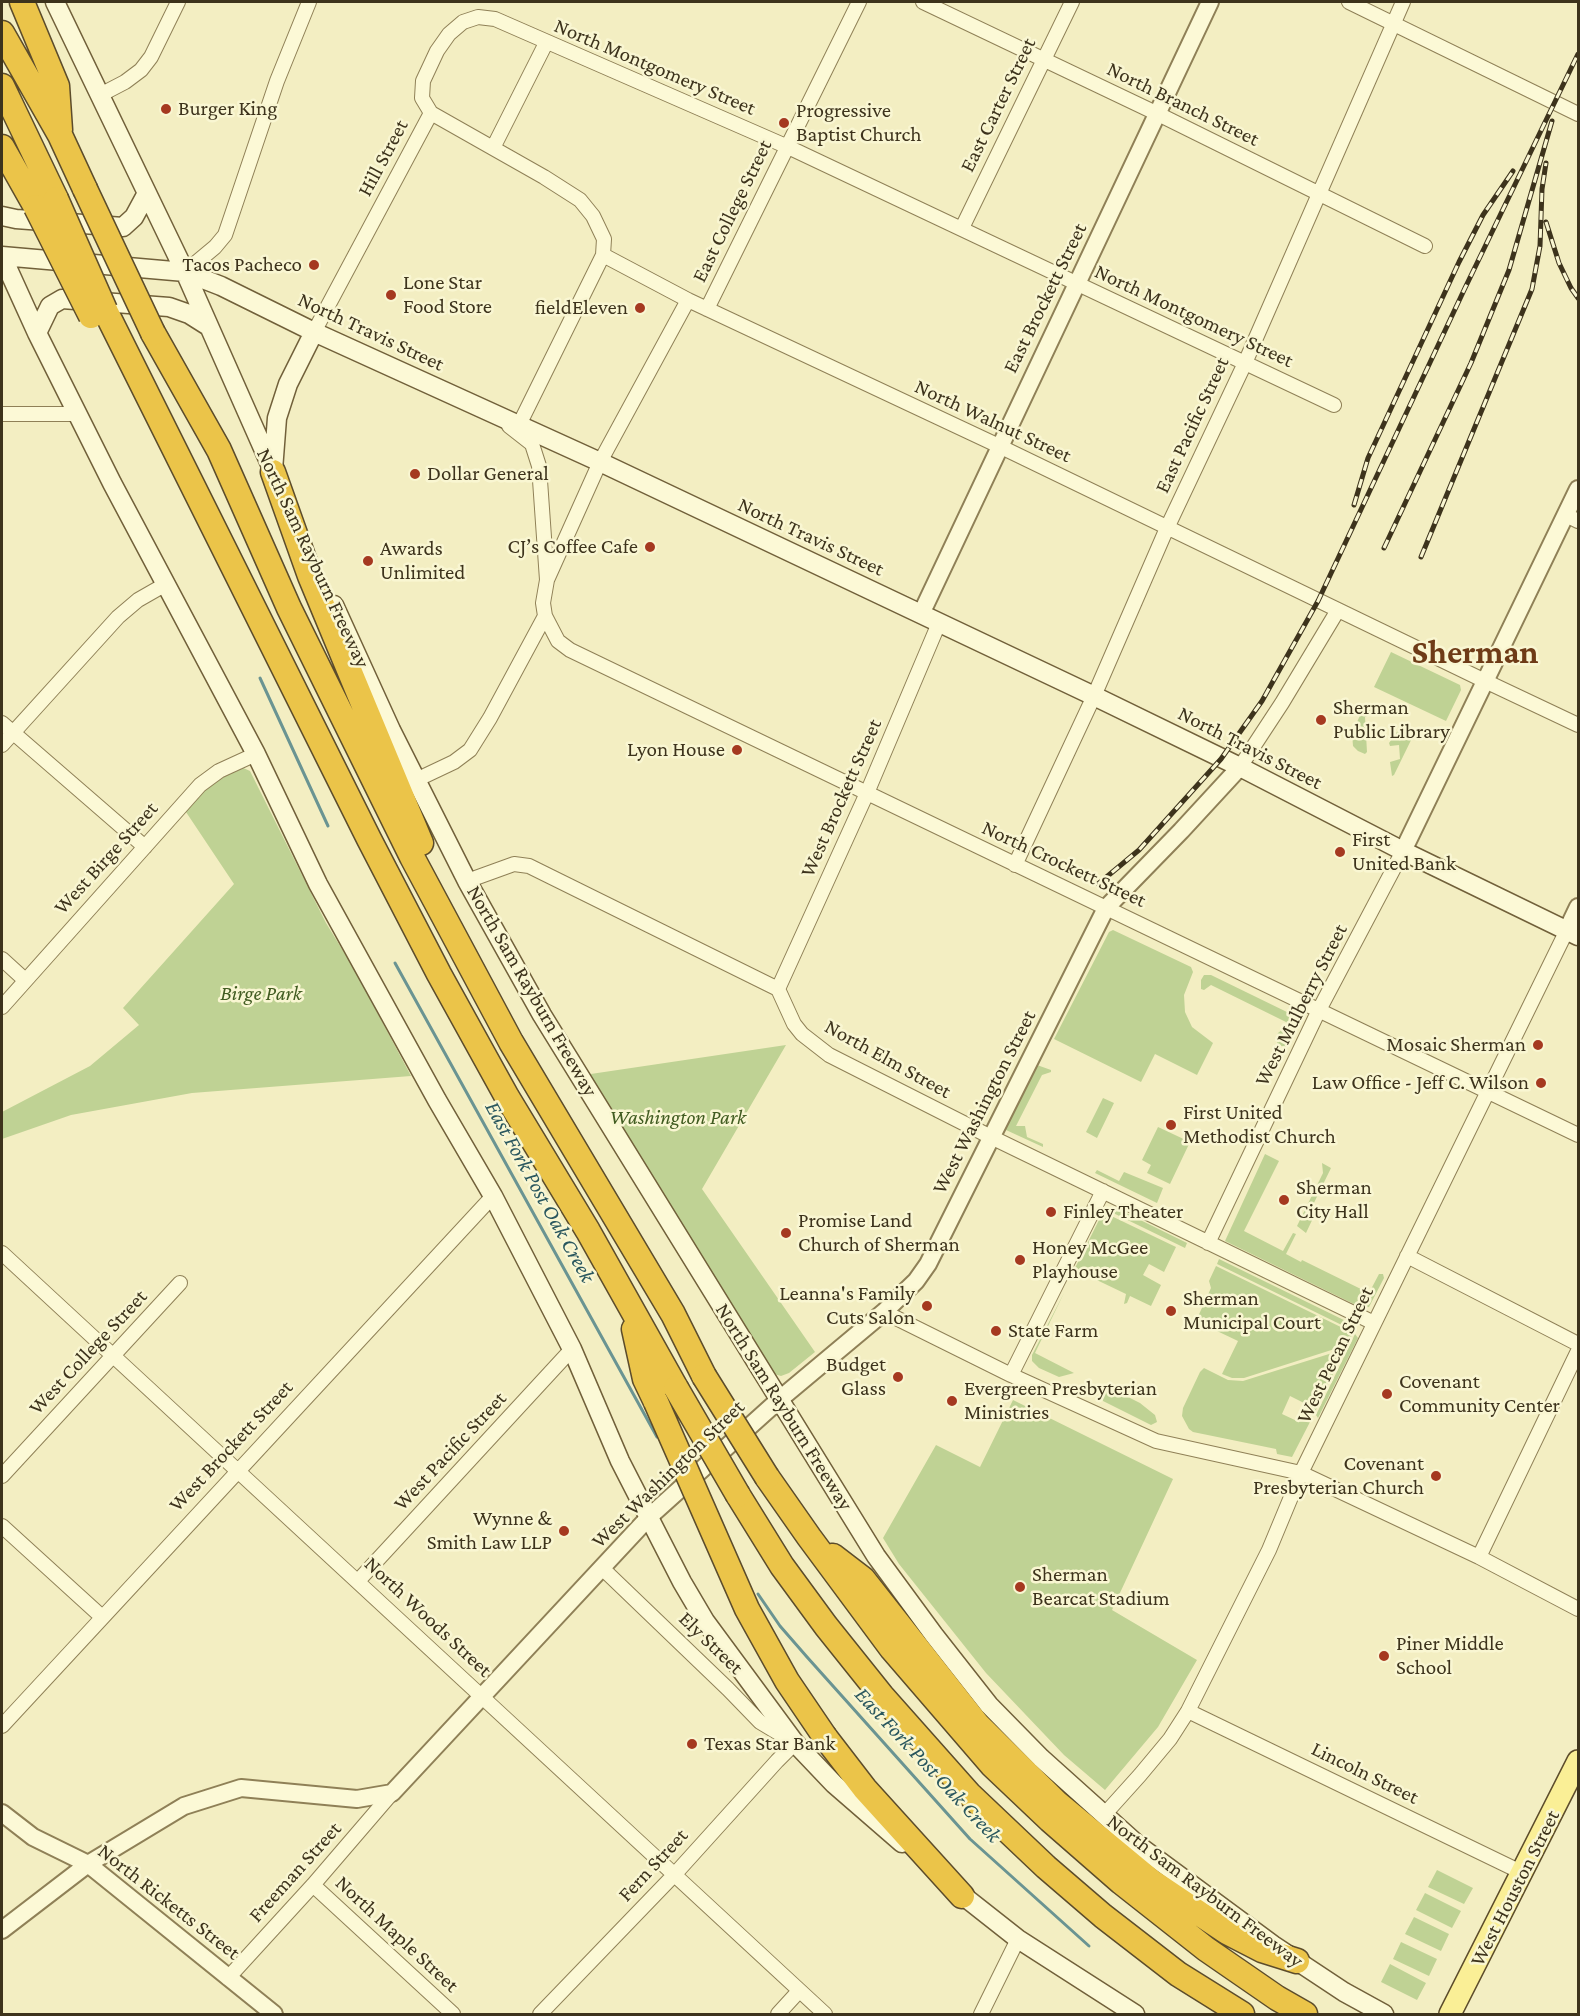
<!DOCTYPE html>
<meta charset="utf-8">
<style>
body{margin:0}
#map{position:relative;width:1580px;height:2016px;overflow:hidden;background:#f3eec2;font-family:"Crimson Pro",serif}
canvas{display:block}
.frame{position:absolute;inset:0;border:3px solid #3d331c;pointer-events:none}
</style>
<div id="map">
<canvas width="1580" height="2016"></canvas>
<div class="frame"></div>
</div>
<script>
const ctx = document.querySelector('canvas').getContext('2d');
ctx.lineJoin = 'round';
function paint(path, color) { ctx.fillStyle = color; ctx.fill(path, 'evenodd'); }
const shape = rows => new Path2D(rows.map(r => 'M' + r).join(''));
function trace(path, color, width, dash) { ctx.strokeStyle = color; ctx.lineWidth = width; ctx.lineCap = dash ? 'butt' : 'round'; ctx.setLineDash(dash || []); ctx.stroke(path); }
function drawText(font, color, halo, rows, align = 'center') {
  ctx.font = font + ' "Crimson Pro",serif'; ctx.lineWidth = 5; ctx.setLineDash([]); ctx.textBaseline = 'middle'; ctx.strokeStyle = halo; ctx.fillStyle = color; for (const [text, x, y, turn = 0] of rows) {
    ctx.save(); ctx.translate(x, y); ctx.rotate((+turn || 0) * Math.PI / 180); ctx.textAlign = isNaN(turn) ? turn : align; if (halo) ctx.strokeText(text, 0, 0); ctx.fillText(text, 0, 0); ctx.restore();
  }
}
const green = shape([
 [1391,652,1460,685,1461,690,1446,721,1374,687],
 [1366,708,1371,711,1372,714,1365,717,1367,752,1365,754,1358,751,1353,746,1352,733,1363,709],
 [1405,729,1413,732,1414,734,1394,775,1392,776,1390,762,1400,759,1399,745,1390,746,1389,743,1397,732],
 [239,766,250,771,326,923,353,967,411,1076,192,1093,71,1115,2,1139,2,1112,90,1066,139,1025,123,1008,234,884,184,809,201,790],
 [1113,930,1191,967,1193,972,1184,995,1185,1012,1192,1027,1213,1043,1197,1075,1155,1054,1141,1082,1054,1039,1109,932],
 [1204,975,1211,975,1291,1014,1296,1026,1286,1047,1278,1045,1276,1038,1278,1033,1288,1025,1286,1022,1211,985,1204,990,1201,989,1201,980],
 [786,1045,702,1189,815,1352,789,1373,781,1376,774,1374,584,1075],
 [1037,1065,1051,1070,1051,1072,1042,1075,1016,1126,1025,1126,1027,1137,1043,1144,1043,1147,1006,1130,1006,1126],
 [1103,1098,1114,1103,1097,1138,1086,1132],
 [1158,1127,1190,1142,1170,1184,1147,1173,1151,1165,1142,1160],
 [1265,1154,1279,1161,1244,1231,1283,1251,1293,1233,1296,1234,1286,1254,1301,1262,1302,1260,1369,1293,1379,1274,1383,1274,1384,1278,1369,1307,1362,1308,1225,1241],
 [1322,1163,1331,1168,1310,1211,1311,1213,1315,1214,1306,1233,1297,1226,1323,1173],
 [1097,1170,1119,1181,1124,1172,1163,1188,1157,1203,1095,1173],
 [1110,1207,1116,1208,1187,1243,1185,1248,1107,1210,1106,1208],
 [1103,1212,1176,1247,1164,1272,1149,1264,1143,1275,1161,1285,1151,1306,1130,1296,1127,1303,1124,1304,1126,1294,1080,1272,1076,1280,1072,1278,1074,1270],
 [1219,1259,1354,1325,1354,1331,1217,1264],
 [1216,1266,1353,1333,1347,1345,1244,1378,1232,1378,1222,1374,1238,1341,1196,1321,1211,1288,1209,1281],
 [1064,1293,1035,1353,1074,1373,1059,1377,1039,1368,1032,1361,1032,1355],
 [1355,1334,1358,1338,1318,1418,1316,1415],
 [1345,1349,1314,1414,1303,1410,1306,1404,1290,1396,1282,1414,1297,1421,1300,1415,1311,1420,1292,1457,1277,1454,1276,1449,1193,1432,1189,1429,1182,1416,1183,1408,1200,1372,1204,1368,1228,1380,1243,1381],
 [1106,1392,1128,1397,1140,1403,1155,1415,1157,1422,1151,1425,1103,1401,1101,1396],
 [1013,1400,1173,1479,1112,1610,1197,1660,1158,1727,1105,1790,1064,1755,986,1673,899,1564,883,1538,936,1445,980,1467],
 [1437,1870,1473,1888,1464,1904,1428,1887],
 [1425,1893,1461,1911,1452,1928,1416,1910],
 [1414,1917,1449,1934,1441,1951,1405,1934],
 [1401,1942,1437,1959,1429,1976,1393,1959],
 [1390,1964,1426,1983,1417,2000,1381,1982]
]);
const stream = shape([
 [260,678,328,826],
 [395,963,657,1437],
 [758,1594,780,1626,807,1657,970,1839,1089,1946]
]);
const minor = shape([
 [923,2,1158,114,1425,246],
 [1349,2,1578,114],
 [100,95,125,82,141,70,151,57,178,2],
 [431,113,544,177,580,200,593,216,604,239,603,255,688,300,999,446,1485,681,1578,725],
 [493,148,546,43],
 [962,228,1072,2],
 [185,272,215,247,225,235,277,81,309,2],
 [707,309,859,2],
 [314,332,431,113,422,98,423,81,437,51,449,34,463,22,478,17,495,19,788,147,1334,405],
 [2,414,77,414],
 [519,425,603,255],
 [509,426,532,444,539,466,547,580],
 [1566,515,1578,521],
 [545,616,558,641,570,650,1578,1135],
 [2,723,145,847],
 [2,745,118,617,138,600,166,584],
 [1240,767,1282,703,1338,610],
 [416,780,454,762,470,750,490,718,545,616,543,603,547,580,600,462,688,300],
 [1015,865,1094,696,1167,528,1245,363,1403,2],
 [467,881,514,864,529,866,778,989,794,1024,802,1034,829,1055,991,1137,1374,1323],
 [2,959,25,980],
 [778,989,867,793,939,623],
 [2,1007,200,785,219,771,256,754],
 [1208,1243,1319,1010,1403,851],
 [2,1253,825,2014],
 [1407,1256,1578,1344],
 [884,1312,1011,1375,1156,1441,1301,1473,1479,1557,1578,1609],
 [1011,1375,1103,1191],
 [2,1476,180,1283],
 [2,1526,102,1617],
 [1479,1557,1578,1351],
 [358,1581,572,1349],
 [1188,1711,1523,1873],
 [2,1726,493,1196],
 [1104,1815,1140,1775,1170,1739,1188,1711,1269,1550,1301,1473,1567,930],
 [313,1885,453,2014],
 [228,1978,313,1885,392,1793],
 [540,2014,675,1874,777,1761,795,1743,760,1722,728,1689,602,1568],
 [778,2014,799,1991],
 [981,2014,1018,1939]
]);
const tertiary = shape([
 [921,614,1210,2],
 [1403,851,1578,489],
 [1567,930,1578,907],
 [2,1813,33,1837,88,1864,274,2014],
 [2,1930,88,1864,184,1806,241,1788,357,1799,392,1793,650,1516,780,1399,884,1312,916,1281,928,1264,1106,908,1181,831,1240,767]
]);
const secondary = shape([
 [55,2,185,272,278,482],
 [2,216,16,219,123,227,134,217,147,193],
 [37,333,50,306,62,299,169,307,189,314,208,326],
 [273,470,277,418,288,384,314,332],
 [334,605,391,730,467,881,542,1015,876,1556,934,1635,989,1705,1041,1758,1139,1846,1273,1945,1344,1992,1384,2014],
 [902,1843,834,1784,795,1743,705,1621,682,1582,620,1461,572,1349,493,1196,437,1100,318,884,256,754,112,483,37,333,2,256,185,272,221,286,314,332,600,462,1094,696,1240,767,1403,851,1578,936],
 [952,1887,1018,1939,1135,2014]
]);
const primary = shape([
 [1450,2014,1578,1761]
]);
const motorway = shape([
 [22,2,57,86,60,130],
 [2,33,60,135,85,189],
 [2,86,56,199],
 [2,147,36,207],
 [105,310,369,839,439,974,507,1097,588,1231,676,1388],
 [153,333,219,450,289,608,412,857,511,1042,673,1314,704,1376],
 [273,472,310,576,421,843],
 [634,1329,645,1379,656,1402],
 [767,1477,809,1537,892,1649,992,1765,1050,1820,1121,1882,1206,1949,1277,1998,1305,2014],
 [738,1495,782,1566,826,1626,882,1696,969,1794,1046,1867,1103,1916,1178,1974,1242,2014],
 [833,1556,863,1579,977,1724,1057,1803,1151,1881,1227,1932,1262,1950,1297,1961],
 [825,1737,865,1789,962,1896]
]);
const rail = shape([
 [1546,222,1559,263,1571,288,1578,298],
 [1354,505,1368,458,1459,262,1483,215,1513,171],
 [1384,548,1471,363,1509,270,1552,121],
 [1421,557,1532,289,1540,246,1542,189,1546,163],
 [1098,884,1139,850,1221,759,1262,701,1318,601,1465,288,1578,54]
]);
const motorwayBridge = shape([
 [85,189,153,333],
 [56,199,105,310],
 [36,207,91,316],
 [704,1376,767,1477],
 [676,1388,738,1495],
 [656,1402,747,1609,787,1681,825,1737]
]);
const markers = [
 [166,109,6,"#a53920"],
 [784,123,6,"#a53920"],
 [314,265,6,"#a53920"],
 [391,295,6,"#a53920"],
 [640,308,6,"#a53920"],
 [415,474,6,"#a53920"],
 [650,547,6,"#a53920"],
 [368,561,6,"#a53920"],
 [1321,720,6,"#a53920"],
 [737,750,6,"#a53920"],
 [1340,852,6,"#a53920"],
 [1538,1045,6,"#a53920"],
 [1541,1083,6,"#a53920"],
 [1171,1125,6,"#a53920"],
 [1284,1200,6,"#a53920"],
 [1051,1212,6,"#a53920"],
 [786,1233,6,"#a53920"],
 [1020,1260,6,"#a53920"],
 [927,1306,6,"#a53920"],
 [1171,1311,6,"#a53920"],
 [996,1331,6,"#a53920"],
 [898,1377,6,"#a53920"],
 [1387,1394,6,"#a53920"],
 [952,1401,6,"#a53920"],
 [1436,1476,6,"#a53920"],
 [564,1531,6,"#a53920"],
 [1020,1587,6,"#a53920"],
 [1384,1656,6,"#a53920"],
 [692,1744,6,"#a53920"]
];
const streetNames = [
 ["North Montgomery Street",655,67,23],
 ["North Branch Street",1183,104,26],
 ["East Carter Street",998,105,-64],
 ["Hill Street",383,158,-62],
 ["East College Street",732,211,-64],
 ["East Brockett Street",1045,298,-64],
 ["North Montgomery Street",1194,316,25],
 ["North Travis Street",371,332,25],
 ["North Walnut Street",993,421,25],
 ["East Pacific Street",1192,425,-65],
 ["North Travis Street",811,537,25],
 ["North Sam Rayburn Freeway",313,558,65],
 ["North Travis Street",1250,748,27],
 ["West Brockett Street",841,798,-66],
 ["West Birge Street",106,858,-48],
 ["North Crockett Street",1064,864,25],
 ["North Sam Rayburn Freeway",532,991,60],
 ["West Mulberry Street",1301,1005,-63],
 ["North Elm Street",888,1059,29],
 ["West Washington Street",984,1102,-63],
 ["West College Street",88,1352,-47],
 ["West Pecan Street",1335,1355,-64],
 ["North Sam Rayburn Freeway",784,1407,58],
 ["West Brockett Street",231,1446,-47],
 ["West Pacific Street",450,1451,-47],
 ["West Washington Street",668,1474,-44],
 ["North Woods Street",428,1617,43],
 ["Ely Street",711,1643,44],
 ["Lincoln Street",1365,1773,26],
 ["Fern Street",653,1865,-47],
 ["Freeman Street",295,1872,-48],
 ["West Houston Street",1515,1888,-63],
 ["North Sam Rayburn Freeway",1205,1891,37],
 ["North Ricketts Street",169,1902,38],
 ["North Maple Street",397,1934,43]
];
const poiNames = [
 ["Burger King",178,109],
 ["Progressive",796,111],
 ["Baptist Church",796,135],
 ["Tacos Pacheco",302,265,"right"],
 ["Lone Star",403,283],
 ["Food Store",403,307],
 ["fieldEleven",628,308,"right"],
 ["Dollar General",427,474],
 ["CJ’s Coffee Cafe",638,547,"right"],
 ["Awards",380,549],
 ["Unlimited",380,573],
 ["Sherman",1333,708],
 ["Public Library",1333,732],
 ["Lyon House",725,750,"right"],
 ["First",1352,840],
 ["United Bank",1352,864],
 ["Mosaic Sherman",1526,1045,"right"],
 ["Law Office - Jeff C. Wilson",1529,1083,"right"],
 ["First United",1183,1113],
 ["Methodist Church",1183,1137],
 ["Sherman",1296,1188],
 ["City Hall",1296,1212],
 ["Finley Theater",1063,1212],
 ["Promise Land",798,1221],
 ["Church of Sherman",798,1245],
 ["Honey McGee",1032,1248],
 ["Playhouse",1032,1272],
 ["Leanna's Family",915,1294,"right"],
 ["Cuts Salon",915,1318,"right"],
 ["Sherman",1183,1299],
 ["Municipal Court",1183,1323],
 ["State Farm",1008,1331],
 ["Budget",886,1365,"right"],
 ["Glass",886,1389,"right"],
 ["Covenant",1399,1382],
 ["Community Center",1399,1406],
 ["Evergreen Presbyterian",964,1389],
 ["Ministries",964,1413],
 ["Covenant",1424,1464,"right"],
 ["Presbyterian Church",1424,1488,"right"],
 ["Wynne &",552,1519,"right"],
 ["Smith Law LLP",552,1543,"right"],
 ["Sherman",1032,1575],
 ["Bearcat Stadium",1032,1599],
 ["Piner Middle",1396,1644],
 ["School",1396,1668],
 ["Texas Star Bank",704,1744]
];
const parkNames = [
 ["Birge Park",261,994],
 ["Washington Park",678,1118]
];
const waterNames = [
 ["East Fork Post Oak Creek",540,1192,61],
 ["East Fork Post Oak Creek",928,1765,47]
];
const townNames = [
 ["Sherman",1475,653]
];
paint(green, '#bfd294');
trace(stream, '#6a9492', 3);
trace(minor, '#8f8057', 16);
trace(tertiary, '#8f8057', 20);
trace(secondary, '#71603a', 21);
trace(primary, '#5c4c2b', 24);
trace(motorway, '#5c4c2b', 27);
trace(minor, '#fcf9d6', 14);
trace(tertiary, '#fcf9d6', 16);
trace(secondary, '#fcf9d6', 18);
trace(primary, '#faef96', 21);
trace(motorway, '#ebc449', 24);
trace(rail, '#3d331c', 5);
trace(rail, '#f9f6d2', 3, [9]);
trace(motorwayBridge, '#5c4c2b', 27, []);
trace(motorwayBridge, '#ebc449', 24);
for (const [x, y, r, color] of markers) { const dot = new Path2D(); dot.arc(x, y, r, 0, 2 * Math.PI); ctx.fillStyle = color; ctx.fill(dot); trace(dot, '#f9f6d2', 2); }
drawText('21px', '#3d331c', '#f9f6d2', streetNames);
drawText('21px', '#3d331c', '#f9f6d2', poiNames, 'left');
drawText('italic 21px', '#415c21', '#f9f6d2', parkNames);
drawText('italic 22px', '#2a575e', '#f9f6d2', waterNames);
drawText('bold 33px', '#6e3b17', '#f9f6d2', townNames);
</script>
